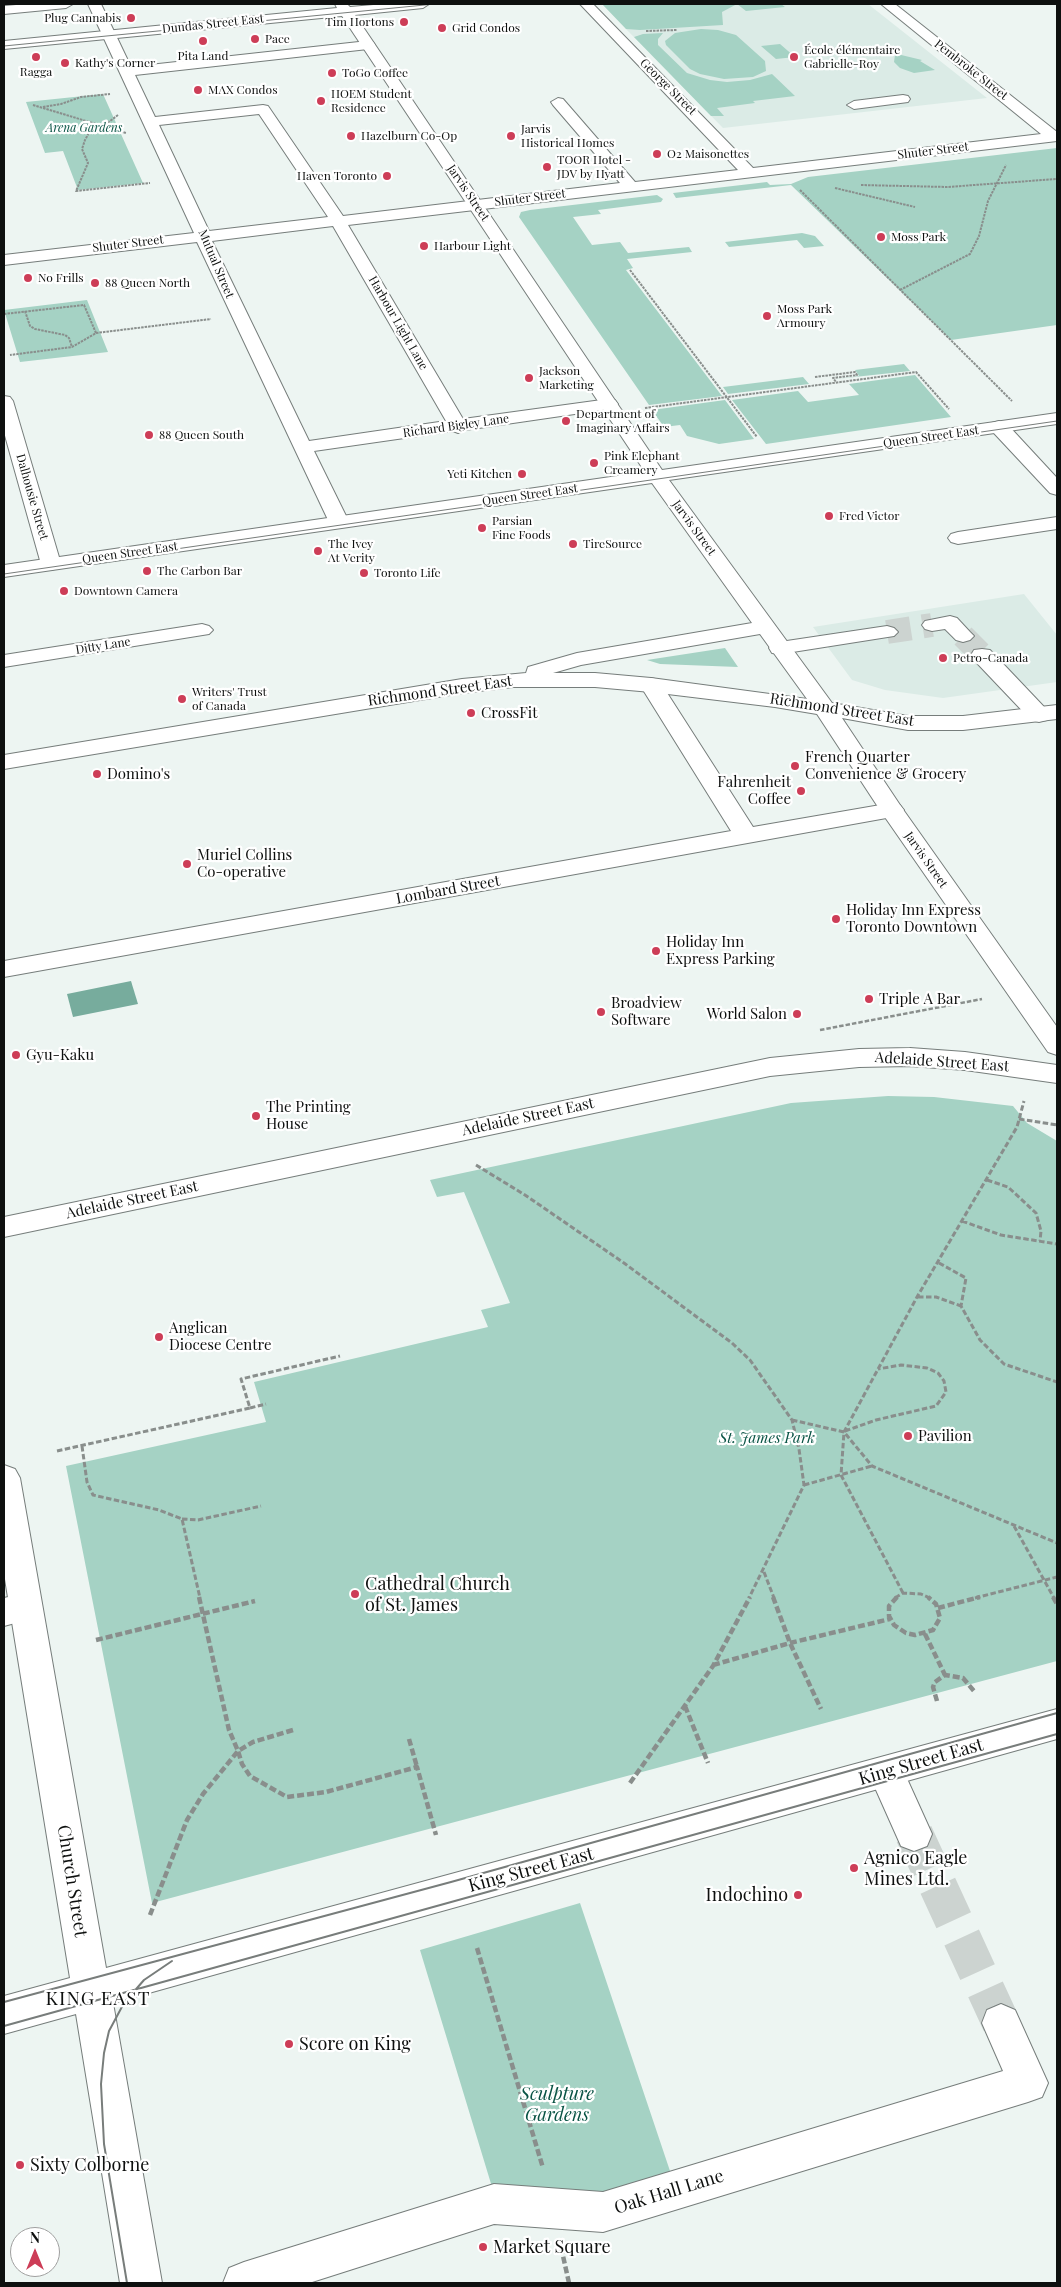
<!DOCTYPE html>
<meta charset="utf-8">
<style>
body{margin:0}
#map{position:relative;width:1061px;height:2287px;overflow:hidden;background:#edf5f2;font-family:"Playfair Display",serif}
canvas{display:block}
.frame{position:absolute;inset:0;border:5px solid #0e100f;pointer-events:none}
.north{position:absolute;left:10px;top:2227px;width:50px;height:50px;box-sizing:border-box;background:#fff;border:1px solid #9f9f9f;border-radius:50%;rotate:0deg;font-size:14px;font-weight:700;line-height:20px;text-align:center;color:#0e100f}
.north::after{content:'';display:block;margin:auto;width:18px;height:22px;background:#cd3d57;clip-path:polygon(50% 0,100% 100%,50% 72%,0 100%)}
</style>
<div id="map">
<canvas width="1061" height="2287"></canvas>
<div class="frame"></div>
<div class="north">N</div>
</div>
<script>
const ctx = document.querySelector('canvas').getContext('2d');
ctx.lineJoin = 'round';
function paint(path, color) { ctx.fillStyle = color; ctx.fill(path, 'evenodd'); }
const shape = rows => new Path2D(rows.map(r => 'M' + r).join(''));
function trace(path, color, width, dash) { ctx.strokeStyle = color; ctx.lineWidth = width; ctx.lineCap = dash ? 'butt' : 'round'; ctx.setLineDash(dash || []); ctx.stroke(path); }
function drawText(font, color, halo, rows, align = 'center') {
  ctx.font = font + ' "Playfair Display",serif'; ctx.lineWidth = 4.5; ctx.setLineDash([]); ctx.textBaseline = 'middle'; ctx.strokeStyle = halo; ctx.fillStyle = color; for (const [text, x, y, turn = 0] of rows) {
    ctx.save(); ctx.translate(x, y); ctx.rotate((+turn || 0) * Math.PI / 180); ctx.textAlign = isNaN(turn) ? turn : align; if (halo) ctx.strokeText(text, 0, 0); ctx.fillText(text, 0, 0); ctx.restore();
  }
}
const built = shape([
 [617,4,868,4,987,98,723,128,626,29],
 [1024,594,1057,635,1057,682,943,698,885,690,852,680,813,627]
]);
const green = shape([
 [602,4,781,4,785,7,746,11,737,4,722,12,723,25,640,30,626,29],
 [701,29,718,30,736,35,765,61,766,71,753,77,724,79,700,74,690,69,666,45,665,41,675,33],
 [663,33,658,39,658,45,687,73,710,80,727,82,750,80,772,74,795,96,753,101,755,103,717,108,724,116,711,116,634,37,643,34],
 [780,44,795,57,776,59,761,46],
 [897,54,922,60,920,61,935,70,914,73,900,68,894,62,895,55],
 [103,94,143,183,78,190,63,151,45,153,26,102],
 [1057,148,1057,325,951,340,791,185,676,198,673,193,767,182,770,185,791,184,808,177],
 [657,195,663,199,661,202,598,210,601,214,573,217,592,245,620,242,628,253,689,247,692,252,627,259,633,268,626,270,722,396,649,405,519,217,521,212,530,210],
 [802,233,815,236,824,246,804,248,797,240,729,247,725,242],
 [87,300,108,352,20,362,4,310],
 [904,364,910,371,836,379,859,376,855,370],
 [915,375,951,417,766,444,732,400,798,391,808,402,859,395,849,384],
 [803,377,809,384,728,394,723,387],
 [725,400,754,439,719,444,687,436,680,425,664,427,652,410],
 [725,648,738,667,660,664,647,660],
 [888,1096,934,1097,1013,1106,1027,1123,1057,1141,1057,1661,152,1903,66,1466,266,1422,254,1382,488,1327,481,1310,510,1303,464,1192,437,1197,430,1180,791,1103],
 [580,1903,670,2171,606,2195,492,2187,420,1950]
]);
const water = shape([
 [131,981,138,1004,73,1017,67,994]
]);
const minorTunnelFar1 = shape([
 [887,632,932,625],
 [963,636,982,655]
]);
const minorTunnel = shape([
 [914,1834,1001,2023]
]);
const pathFar3 = shape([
 [646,31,677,30],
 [33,105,126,133],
 [43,107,61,104,81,97,110,94],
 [118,115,102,127,90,131,85,140,82,149,88,163,76,191,150,183],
 [861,185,947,187,1057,179],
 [835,188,915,207],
 [800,190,1012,401],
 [630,270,757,437],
 [900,290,970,254,979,236,988,201,1006,165],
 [25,311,30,326,35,329,65,335,69,338,72,347],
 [4,314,84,305,96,333,72,347,10,355],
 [96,333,211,319],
 [815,377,855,372,857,375,833,378,836,382],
 [645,408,916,372,949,409]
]);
const pathFar2 = shape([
 [820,1030,982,999]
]);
const pathFar1 = shape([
 [1019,1119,1057,1125],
 [476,1165,525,1195,624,1263,732,1343,750,1360,792,1420,799,1449,804,1485,749,1598],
 [987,1180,1008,1187,1036,1213,1041,1231,1040,1241],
 [962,1221,1001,1235,1057,1244],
 [939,1263,966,1278,961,1306,980,1340,1004,1364,1057,1382],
 [918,1297,936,1297,961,1306],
 [250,1408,266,1404],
 [792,1420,844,1432,872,1466,1057,1543],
 [845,1431,876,1420,936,1406,946,1392,944,1381,938,1373,927,1368,901,1365,878,1369],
 [82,1446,87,1482,93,1495,159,1510,182,1519,200,1598],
 [57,1451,250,1408,241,1379,340,1356],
 [804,1485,872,1466],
 [182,1519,198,1520,261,1506],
 [1014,1526,1054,1598],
 [764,1572,774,1598],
 [903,1593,841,1475,844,1432,917,1297,1017,1127,1024,1101],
 [895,1598,903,1593,921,1594,930,1598],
 [975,1598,1057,1577]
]);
const path = shape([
 [773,1597,790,1643,821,1709],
 [897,1597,889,1606,889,1616,894,1625,906,1633,915,1635,933,1630,940,1618,936,1604,928,1597],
 [1053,1597,1057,1604],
 [938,1608,980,1597],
 [925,1634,945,1675],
 [96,1640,255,1601],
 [713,1665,790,1643,890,1619],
 [937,1701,933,1687,935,1682,945,1675,963,1678,974,1691],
 [685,1706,708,1763],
 [293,1730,253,1742,238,1751,242,1764,250,1776,287,1797,326,1792,417,1767,436,1835],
 [409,1739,417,1767],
 [630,1783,713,1666,750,1597],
 [150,1915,187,1820,203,1794,238,1751,229,1730,199,1597],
 [477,1948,543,2168],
 [561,2247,569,2283]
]);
const minor = shape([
 [28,4,73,4,66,8,4,14,4,6,28,4],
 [88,4,101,4,131,67,368,41,373,42,375,45,368,49,135,75,155,117,263,105,268,106,343,216,620,183,553,105,551,102,558,98,563,99,635,182,738,170,580,4,593,4,753,168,1041,134,881,4,895,4,1057,132,1057,141,348,225,463,419,609,399,615,400,618,404,615,408,609,409,465,430,458,433,453,431,314,451,349,522,346,526,339,528,332,526,329,522,197,242,4,265,4,255,194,233,88,4],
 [259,114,328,217,209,231,159,125,259,114],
 [333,226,446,421,309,441,212,241,333,226],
 [903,95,908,96,910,99,908,102,854,109,847,105,854,101,903,95],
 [4,396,10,397,13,401,61,564,58,568,51,570,44,568,41,564,4,432,4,396],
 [999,421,1006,423,1057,478,1057,495,1050,493,992,431,990,427,992,423,999,421],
 [1057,517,1057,529,958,544,951,542,948,538,951,534,958,532,1057,517],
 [950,616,957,618,970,632,974,636,970,640,963,642,956,640,945,629,932,631,925,629,922,625,925,621,950,616],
 [202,624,209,626,213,630,209,634,4,667,4,655,202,624],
 [887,626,894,628,898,632,894,636,780,654,772,653,769,648,772,643,780,642,887,626],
 [982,649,990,650,1047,710,1050,715,1047,720,1039,722,1031,720,974,660,971,655,974,650,982,649],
 [651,678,659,680,662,685,753,827,892,803,900,805,904,810,900,815,892,817,4,977,4,961,731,831,640,685,643,680,651,678],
 [25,1593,37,1597,42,1607,37,1617,4,1626,4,1598,25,1593],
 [886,1756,899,1761,932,1834,927,1846,914,1851,901,1846,868,1772,873,1761,886,1756],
 [1001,2004,1015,2010,1048,2083,1042,2097,1028,2102,603,2232,494,2224,309,2283,223,2283,229,2268,244,2262,494,2184,603,2192,1003,2071,982,2023,987,2010,1001,2004]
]);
const major = shape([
 [335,4,347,4,350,7,385,4,429,4,423,8,355,15,662,470,1057,413,1057,424,669,480,832,703,908,716,963,716,1057,705,1057,719,963,730,908,730,842,718,902,808,1057,1027,1057,1055,1048,1052,880,810,817,714,775,707,651,692,595,687,513,687,462,693,4,769,4,755,462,679,526,673,528,667,577,653,752,623,652,483,4,577,4,565,645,472,342,16,4,49,4,41,337,8,335,4],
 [760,634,807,699,651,678,595,673,553,673,581,665,760,634],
 [910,1048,965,1052,1057,1065,1057,1083,965,1070,910,1066,859,1067,770,1076,4,1237,4,1217,770,1058,859,1049,910,1048],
 [4,1465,15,1469,20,1478,106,1968,1057,1709,1057,1739,113,2003,162,2283,120,2283,76,2014,4,2034,4,1996,70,1978,4,1573,4,1465]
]);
const tramFar1 = shape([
 [4,46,435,4],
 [4,574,1057,421]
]);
const tram = shape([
 [4,2002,451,1882,1057,1713],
 [4,2026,1057,1734],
 [127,2283,104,2144,101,2084,104,2053,109,2031,124,2003,144,1980,172,1961]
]);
const markers = [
 [131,18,5,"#cd3d57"],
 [404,22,5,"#cd3d57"],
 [442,28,5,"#cd3d57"],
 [255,39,5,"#cd3d57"],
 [203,41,5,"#cd3d57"],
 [36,57,5,"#cd3d57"],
 [794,57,5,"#cd3d57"],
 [65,63,5,"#cd3d57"],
 [332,73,5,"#cd3d57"],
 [198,90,5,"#cd3d57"],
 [321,101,5,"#cd3d57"],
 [351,136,5,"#cd3d57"],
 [511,136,5,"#cd3d57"],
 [657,154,5,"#cd3d57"],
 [547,167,5,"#cd3d57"],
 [387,176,5,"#cd3d57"],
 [881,237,5,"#cd3d57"],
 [424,246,5,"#cd3d57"],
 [28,278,5,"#cd3d57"],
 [95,283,5,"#cd3d57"],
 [767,316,5,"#cd3d57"],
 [529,378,5,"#cd3d57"],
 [566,421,5,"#cd3d57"],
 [149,435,5,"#cd3d57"],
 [594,463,5,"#cd3d57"],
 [522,474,5,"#cd3d57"],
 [829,516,5,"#cd3d57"],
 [482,528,5,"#cd3d57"],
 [573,544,5,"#cd3d57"],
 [318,551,5,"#cd3d57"],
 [147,571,5,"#cd3d57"],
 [364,573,5,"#cd3d57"],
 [64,591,5,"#cd3d57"],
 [943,658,5,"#cd3d57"],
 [182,699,5,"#cd3d57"],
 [471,713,5,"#cd3d57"],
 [795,766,5,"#cd3d57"],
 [97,774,5,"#cd3d57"],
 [801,791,5,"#cd3d57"],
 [187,864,5,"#cd3d57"],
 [836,919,5,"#cd3d57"],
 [656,951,5,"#cd3d57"],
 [869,999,5,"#cd3d57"],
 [601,1012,5,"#cd3d57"],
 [797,1014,5,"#cd3d57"],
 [16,1055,5,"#cd3d57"],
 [256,1116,5,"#cd3d57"],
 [159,1337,5,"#cd3d57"],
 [908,1436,5,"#cd3d57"],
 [355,1594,5,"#cd3d57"],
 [854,1868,5,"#cd3d57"],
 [798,1895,5,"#cd3d57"],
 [289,2044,5,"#cd3d57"],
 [20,2165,5,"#cd3d57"],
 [483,2247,5,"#cd3d57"]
];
const farPoinames = [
 ["Plug Cannabis",121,18,"right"],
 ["Tim Hortons",394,22,"right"],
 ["Grid Condos",452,28],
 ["Pace",265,39],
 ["École élémentaire",804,50],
 ["Gabrielle-Roy",804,64],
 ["Pita Land",203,56,"center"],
 ["Kathy's Corner",75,63],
 ["Ragga",36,72,"center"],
 ["ToGo Coffee",342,73],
 ["MAX Condos",208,90],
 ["HOEM Student",331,94],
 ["Residence",331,108],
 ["Jarvis",521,129],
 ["Historical Homes",521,143],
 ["Hazelburn Co-Op",361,136],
 ["O2 Maisonettes",667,154],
 ["TOOR Hotel -",557,160],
 ["JDV by Hyatt",557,174],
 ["Haven Toronto",377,176,"right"],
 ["Moss Park",891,237],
 ["Harbour Light",434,246],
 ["No Frills",38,278],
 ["88 Queen North",105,283],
 ["Moss Park",777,309],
 ["Armoury",777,323],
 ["Jackson",539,371],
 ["Marketing",539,385],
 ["Department of",576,414],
 ["Imaginary Affairs",576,428],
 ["88 Queen South",159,435],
 ["Pink Elephant",604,456],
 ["Creamery",604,470],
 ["Yeti Kitchen",512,474,"right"],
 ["Fred Victor",839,516],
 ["Parsian",492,521],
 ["Fine Foods",492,535],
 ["The Ivey",328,544],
 ["At Verity",328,558],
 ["TireSource",583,544],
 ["The Carbon Bar",157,571],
 ["Toronto Life",374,573],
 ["Downtown Camera",74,591],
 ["Petro-Canada",953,658],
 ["Writers' Trust",192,692],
 ["of Canada",192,706]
];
const farStreetnames = [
 ["Dundas Street East",213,24,-6],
 ["Pembroke Street",971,70,38],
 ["George Street",668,87,45],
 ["Shuter Street",933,151,-7],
 ["Jarvis Street",468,193,56],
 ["Shuter Street",530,198,-7],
 ["Shuter Street",128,244,-7],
 ["Mutual Street",216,264,67],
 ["Harbour Light Lane",398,323,60],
 ["Richard Bigley Lane",456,426,-8],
 ["Queen Street East",931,437,-8],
 ["Queen Street East",530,495,-8],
 ["Dalhousie Street",32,497,74],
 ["Jarvis Street",694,528,54],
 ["Queen Street East",130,553,-8],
 ["Ditty Lane",103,646,-9],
 ["Jarvis Street",926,860,55]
];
const farParknames = [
 ["Arena Gardens",84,128]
];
const streetNames = [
 ["Richmond Street East",440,691,-8],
 ["Richmond Street East",842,710,9],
 ["Lombard Street",448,890,-10],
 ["Adelaide Street East",942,1062,4],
 ["Adelaide Street East",528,1117,-12],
 ["Adelaide Street East",132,1200,-12]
];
const poiNames = [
 ["CrossFit",481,713],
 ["French Quarter",805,757],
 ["Convenience & Grocery",805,774],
 ["Domino's",107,774],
 ["Fahrenheit",791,782,"right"],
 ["Coffee",791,799,"right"],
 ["Muriel Collins",197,855],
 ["Co-operative",197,872],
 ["Holiday Inn Express",846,910],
 ["Toronto Downtown",846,927],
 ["Holiday Inn",666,942],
 ["Express Parking",666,959],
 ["Triple A Bar",879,999],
 ["Broadview",611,1003],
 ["Software",611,1020],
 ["World Salon",787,1014,"right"],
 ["Gyu-Kaku",26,1055],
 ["The Printing",266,1107],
 ["House",266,1124],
 ["Anglican",169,1328],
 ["Diocese Centre",169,1345],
 ["Pavilion",918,1436]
];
const parkNames = [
 ["St. James Park",767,1438]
];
const nearPoinames = [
 ["Cathedral Church",365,1584],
 ["of St. James",365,1605],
 ["Agnico Eagle",864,1858],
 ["Mines Ltd.",864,1879],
 ["Indochino",788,1895,"right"],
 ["Score on King",299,2044],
 ["Sixty Colborne",30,2165],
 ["Market Square",493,2247]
];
const nearStreetnames = [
 ["King Street East",921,1762,-16],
 ["King Street East",531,1870,-15],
 ["Church Street",72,1881,81],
 ["Oak Hall Lane",669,2192,-17]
];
const nearParknames = [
 ["Sculpture",557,2094],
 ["Gardens",557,2115]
];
const nearNeighbourhoodnames = [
 ["KING EAST",98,1999]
];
paint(built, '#dbebe6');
paint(green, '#a5d2c4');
paint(water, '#77ac9d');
trace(minorTunnelFar1, '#ccd3d0', 24, [24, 12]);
trace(minorTunnel, '#ccd3d0', 38, [38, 19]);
trace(minor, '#767d7b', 2);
trace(major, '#767d7b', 2);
trace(pathFar3, '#898e8c', 2, [2.5, 1]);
trace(pathFar2, '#898e8c', 2.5, [4.5, 2]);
trace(pathFar1, '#898e8c', 3, [5.5, 2.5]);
trace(path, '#898e8c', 4.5, [7, 3]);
paint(minor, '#fff');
paint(major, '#fff');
trace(tramFar1, '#787d7b', 1);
trace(tram, '#787d7b', 2);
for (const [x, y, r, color] of markers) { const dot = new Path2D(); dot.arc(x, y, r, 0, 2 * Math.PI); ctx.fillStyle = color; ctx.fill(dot); trace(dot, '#fff', 2); }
drawText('12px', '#0e100f', '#fff', farPoinames, 'left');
drawText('12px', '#0e100f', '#fff', farStreetnames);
drawText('italic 12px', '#085344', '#fff', farParknames);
drawText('15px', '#0e100f', '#fff', streetNames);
drawText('15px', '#0e100f', '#fff', poiNames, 'left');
drawText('italic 15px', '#085344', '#fff', parkNames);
drawText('18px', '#0e100f', '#fff', nearPoinames, 'left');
drawText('18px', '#0e100f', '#fff', nearStreetnames);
drawText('italic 18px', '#085344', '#fff', nearParknames);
ctx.letterSpacing = '1px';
drawText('19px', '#0e100f', '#fff', nearNeighbourhoodnames);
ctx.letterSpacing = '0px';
</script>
